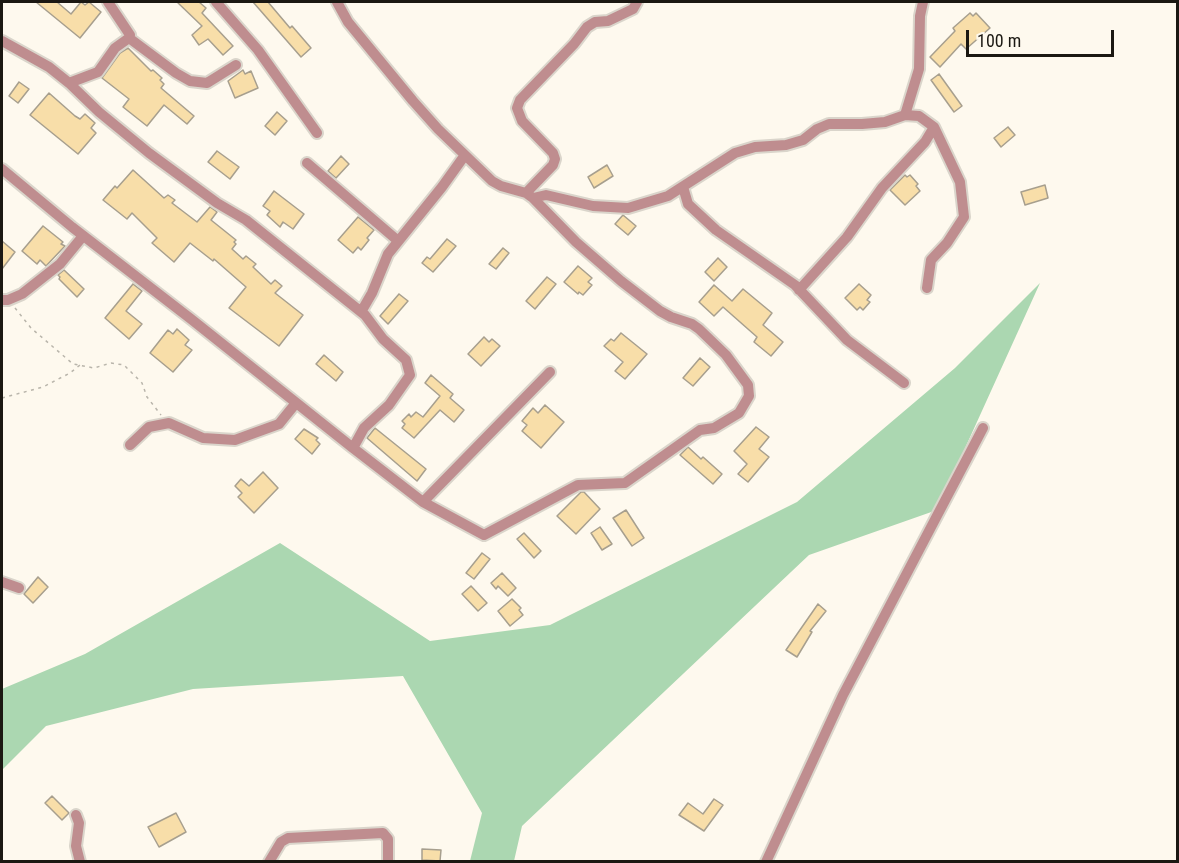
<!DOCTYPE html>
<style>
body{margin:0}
#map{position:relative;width:1179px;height:863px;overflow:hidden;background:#fef9ee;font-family:"Roboto Condensed",sans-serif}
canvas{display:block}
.frame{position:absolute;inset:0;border:3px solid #1b1812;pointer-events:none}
.scale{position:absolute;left:966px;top:30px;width:148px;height:27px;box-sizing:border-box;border:3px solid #1b1812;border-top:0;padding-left:8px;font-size:18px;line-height:21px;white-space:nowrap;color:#1b1812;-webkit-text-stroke:4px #fef9ee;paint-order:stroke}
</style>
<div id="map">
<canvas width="1179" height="863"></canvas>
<div class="frame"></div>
<div class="scale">100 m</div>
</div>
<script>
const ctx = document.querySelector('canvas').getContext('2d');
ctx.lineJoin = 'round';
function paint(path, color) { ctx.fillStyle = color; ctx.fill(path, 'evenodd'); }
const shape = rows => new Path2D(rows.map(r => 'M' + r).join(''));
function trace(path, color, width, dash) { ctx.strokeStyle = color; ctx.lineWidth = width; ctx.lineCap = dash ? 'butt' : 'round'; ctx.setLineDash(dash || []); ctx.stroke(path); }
const green = shape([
 [1040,283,937,510,809,555,522,826,514,861,470,861,482,813,403,676,193,689,46,726,2,770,2,689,85,654,280,543,430,641,550,625,797,502,955,368]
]);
const building = shape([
 [36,2,57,2,71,14,81,2,85,5,89,2,101,12,80,38,36,2],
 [177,2,199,2,206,8,202,13,233,46,223,55,208,39,199,45,192,35,202,26,177,2],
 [253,2,268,2,290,28,292,26,311,48,301,57,253,2],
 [970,13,973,16,976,13,990,28,966,49,961,44,940,67,930,57,955,31,953,28,970,13],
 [128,48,151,71,153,70,162,78,160,80,164,84,161,88,194,116,187,124,164,105,147,126,123,107,129,99,102,78,120,53,128,48],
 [243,70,245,74,251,71,258,88,235,98,228,81,243,70],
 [939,74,962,106,954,112,931,80,939,74],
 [19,82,29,89,18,103,9,96,19,82],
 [49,93,75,116,80,119,85,114,95,123,91,128,96,133,78,154,30,115,49,93],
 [277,112,287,121,275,135,265,126,277,112],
 [1008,127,1015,135,1001,147,994,138,1008,127],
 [217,151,239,167,230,179,208,162,217,151],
 [341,156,349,164,336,178,328,171,341,156],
 [607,165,613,176,594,188,588,177,607,165],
 [133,170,164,198,168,195,175,200,172,203,197,222,210,207,213,209,217,212,211,220,236,240,234,242,236,244,232,249,243,259,246,256,256,264,253,267,271,284,275,280,282,286,275,293,303,315,279,346,229,308,246,287,214,259,213,261,190,243,174,262,152,243,157,238,132,213,127,219,103,200,115,186,117,188,133,170],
 [905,175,907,177,910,175,918,184,916,186,920,191,905,205,890,190,905,175],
 [1045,185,1048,198,1025,205,1021,192,1045,185],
 [274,191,304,214,293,229,283,222,280,227,267,215,270,211,263,206,274,191],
 [623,215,636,226,628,235,615,224,623,215],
 [358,217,374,230,367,238,369,240,361,250,358,247,353,253,338,240,358,217],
 [43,226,63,242,61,244,65,246,46,266,40,260,37,264,22,251,43,226],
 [447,239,456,246,433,272,422,263,427,257,430,259,447,239],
 [2,241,15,252,2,269,2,241],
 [503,248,509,253,496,269,489,264,503,248],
 [718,258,727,267,714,281,705,272,718,258],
 [578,266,592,278,588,282,592,285,583,295,579,292,578,294,564,282,578,266],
 [64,270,84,289,77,297,59,279,60,277,58,275,64,270],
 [547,277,556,284,535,309,526,301,547,277],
 [133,284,142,291,126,311,142,324,129,339,105,318,133,284],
 [859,284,871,295,867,300,870,302,863,310,860,307,857,310,845,298,859,284],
 [714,285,732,301,743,289,772,313,763,325,783,342,771,356,754,342,757,337,723,307,714,316,699,302,714,285],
 [399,294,408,301,388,324,380,316,399,294],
 [177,329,189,340,185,345,192,350,173,372,150,353,168,330,173,334,177,329],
 [621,333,647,354,625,379,615,371,623,362,604,346,611,339,614,341,621,333],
 [484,337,489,342,492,339,500,346,481,366,468,354,484,337],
 [324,355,343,372,336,381,316,364,324,355],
 [700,358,710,367,693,386,683,378,700,358],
 [431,375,453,394,450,398,464,410,454,422,440,410,414,438,402,428,405,424,402,421,409,414,411,417,416,412,423,417,440,396,425,383,431,375],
 [545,405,564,422,541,448,522,431,527,425,522,421,533,408,538,413,545,405],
 [756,427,769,437,759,449,769,457,748,482,738,474,747,464,734,451,756,427],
 [375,428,426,469,417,481,367,438,375,428],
 [304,429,318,438,316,440,320,444,312,454,295,439,304,429],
 [688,447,701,459,703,457,722,474,713,484,680,455,688,447],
 [263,472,278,488,254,513,238,497,242,493,235,486,241,479,249,486,263,472],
 [581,492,584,492,600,509,576,534,557,516,581,492],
 [626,510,644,538,632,546,613,518,626,510],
 [600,527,612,544,602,550,591,533,600,527],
 [524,533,541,551,534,558,517,539,524,533],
 [482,553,490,559,474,579,466,573,482,553],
 [502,573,516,588,508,596,498,586,496,589,491,583,502,573],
 [38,577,48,587,33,603,24,594,38,577],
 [471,586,487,603,478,611,462,594,471,586],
 [512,599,521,608,519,610,523,615,510,626,498,611,512,599],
 [818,604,826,611,810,631,812,632,797,657,786,650,818,604],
 [52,796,69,813,62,820,45,803,52,796],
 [714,799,723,805,704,831,679,815,688,803,703,814,714,799],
 [176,813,186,832,159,847,148,827,176,813],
 [422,849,441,850,440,861,422,860,422,849]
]);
const path = shape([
 [15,308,31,328,73,364,94,368,111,363,124,365,142,383,147,397,161,415],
 [2,398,43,387,70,373,80,365]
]);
const minor = shape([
 [216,2,258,50,317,133],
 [129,38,176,73,190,81,207,83,236,65],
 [2,41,49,67,69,83,99,112,149,153,217,203,246,220,365,315,383,339,406,360,410,375,389,405,364,428,353,448,423,502,484,535,578,485,625,483,700,430,714,428,739,413,749,396,748,385,726,355,699,329,692,324,671,317,660,311,621,281,576,242,533,198,526,193,501,186,492,181,438,129,413,101,348,22,337,2],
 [69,83,98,72,115,48,129,38,130,35,108,2],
 [905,115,919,69,920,16,923,2],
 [307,163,397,240],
 [2,169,72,227,191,319,353,448],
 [683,187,688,204,716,230,795,285,847,340,904,383],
 [526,193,553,165,555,159,553,153,522,121,517,108,520,100,574,44,587,27,595,22,608,21,633,9,637,2],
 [533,198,546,195,593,206,628,208,668,196,735,153,755,147,786,145,803,140,817,129,829,124,862,124,885,122,905,115,919,116,934,127,960,182,964,217,947,243,931,260,927,288],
 [799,290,847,237,882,188,925,142,934,127],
 [2,300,8,300,22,294,60,264,83,236],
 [361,312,372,293,388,254,442,187,465,155],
 [130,445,149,427,169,423,203,438,235,440,279,424,296,403],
 [423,502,550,372],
 [2,582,19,588],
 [76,815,79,823,76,846,80,862],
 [269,862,281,842,288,838,383,833,388,839,388,862],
 [766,862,843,695,983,428]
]);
paint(green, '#abd7b1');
paint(building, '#f8dea9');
trace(building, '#a79f8e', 1.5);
trace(minor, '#dad5cb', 14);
trace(path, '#b9b5ab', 1.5, [3, 4.5]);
trace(minor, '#bf8d8f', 10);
</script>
